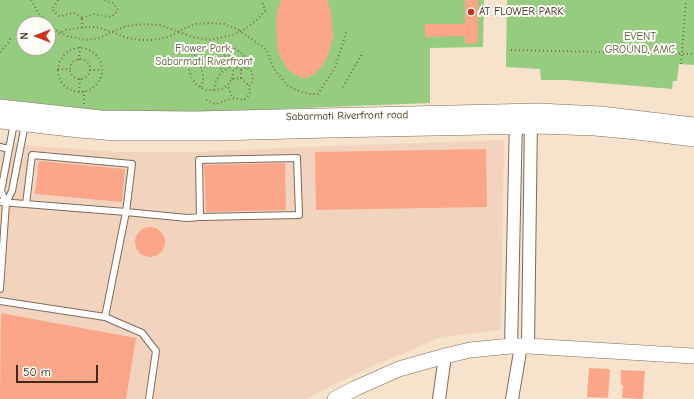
<!DOCTYPE html>
<style>
body{margin:0}
#map{position:relative;width:694px;height:399px;overflow:hidden;background:#f7e3cc;font-family:"Comic Neue",sans-serif}
canvas{display:block}
.north{position:absolute;left:16px;top:16px;width:40px;height:40px;box-sizing:border-box;background:#fdfcf7;border:1px solid #afa8a0;border-radius:50%;rotate:270deg;font-size:11px;font-weight:700;line-height:16px;text-align:center;color:#3b2a1e}
.north::after{content:'';display:block;margin:auto;width:14px;height:18px;background:#c8321e;clip-path:polygon(50% 0,100% 100%,50% 72%,0 100%)}
.scale{position:absolute;left:16px;top:365px;width:82px;height:18px;box-sizing:border-box;border:2px solid #3b2a1e;border-top:0;padding-left:5px;font-size:12px;line-height:14px;white-space:nowrap;color:#3b2a1e;-webkit-text-stroke:3px #fdfcf7;paint-order:stroke}
</style>
<div id="map">
<canvas width="694" height="399"></canvas>
<div class="north">N</div>
<div class="scale">50 m</div>
</div>
<script>
const ctx = document.querySelector('canvas').getContext('2d');
ctx.lineJoin = 'round';
function paint(path, color) { ctx.fillStyle = color; ctx.fill(path, 'evenodd'); }
const shape = rows => new Path2D(rows.map(r => 'M' + r).join(''));
function trace(path, color, width, dash) { ctx.strokeStyle = color; ctx.lineWidth = width; ctx.lineCap = dash ? 'butt' : 'round'; ctx.setLineDash(dash || []); ctx.stroke(path); }
function drawText(font, color, halo, rows, align = 'center') {
  ctx.font = font + ' "Comic Neue",sans-serif'; ctx.lineWidth = 4; ctx.setLineDash([]); ctx.textBaseline = 'middle'; ctx.strokeStyle = halo; ctx.fillStyle = color; for (const [text, x, y, turn = 0] of rows) {
    ctx.save(); ctx.translate(x, y); ctx.rotate((+turn || 0) * Math.PI / 180); ctx.textAlign = isNaN(turn) ? turn : align; if (halo) ctx.strokeText(text, 0, 0); ctx.fillText(text, 0, 0); ctx.restore();
  }
}
const built = shape([
 [504,140,501,330,441,337,416,348,380,363,349,377,306,399,0,399,0,141,33,146,118,152,196,152,306,147]
]);
const green = shape([
 [0,0,484,0,483,47,430,48,430,103,201,112,99,110,0,99],
 [24,24,48,24,48,48,24,48],
 [507,0,694,0,694,65,679,64,677,81,673,81,672,89,565,80,541,80,540,69,506,67]
]);
const building = shape([
 [281,0,327,0,331,11,333,36,329,53,324,63,316,73,311,76,307,78,301,78,291,72,286,67,278,53,276,20,278,9],
 [465,0,478,0,478,43,465,44,465,36,425,37,425,24,465,24],
 [486,149,487,207,316,210,315,152],
 [39,161,125,169,122,202,35,194],
 [285,163,286,210,206,212,204,165],
 '135 242a15 15 0 1 1 30 0a15 15 0 1 1-30 0Z',
 [1,313,136,338,126,399,0,399],
 [589,368,610,369,608,398,587,397],
 [621,370,645,371,643,399,622,398,623,385,621,385]
]);
const path = shape([
 [31,0,40,15,54,29,67,36,86,40,100,38,111,32,127,26,145,24,160,25,193,37,209,40,232,35,245,29,258,19,265,11,262,0],
 [58,0,52,9,59,16,74,13,82,18],
 [82,18,94,14,109,17,115,14,118,10,113,3,104,0],
 [82,28,82,18],
 [48,40,65,30,85,27,97,27,115,33,127,38,140,40,153,40,168,37,183,29,196,24,210,23,224,24,237,29,266,49,274,69,288,86,299,91,310,94,318,94,325,83,335,68,347,30],
 '58 70a22 22 0 1 1 44 0a22 22 0 1 1-44 0Z',
 [511,50,694,54],
 [0,52,9,42,11,37],
 [198,52,205,57,215,58,222,57,228,54],
 [226,52,217,46,207,46,198,51,192,59,189,69,192,79,198,86,206,90,214,90,222,89,228,85],
 [29,53,36,48],
 [215,58,217,64,223,71],
 [192,59,197,62,201,67,203,74,203,81,200,88],
 '70 69a10 10 0 1 1 20 0a10 10 0 1 1-20 0Z',
 [79,60,80,47],
 [681,64,686,0],
 [201,67,207,63,209,58],
 [58,69,70,69],
 [90,70,102,70],
 [241,70,234,67,233,60,226,52,233,47,244,55,247,67],
 [241,78,241,70,247,67,252,72,253,81,249,86,250,94,244,100,232,98,228,85,232,79,241,78,249,86],
 [232,79,234,67],
 [343,87,363,52],
 [214,90,215,83,219,76,223,71,234,65],
 [79,92,80,79],
 [206,100,216,104,232,98],
 [84,104,84,91]
]);
const service = shape([
 [0,147,9,149],
 [0,202,126,212,187,218,200,217,299,215,297,158,199,160,200,217],
 [6,203,12,191,25,124],
 [26,204,32,155,132,164,126,212,105,317,142,333,156,351,149,399],
 [0,289,6,203,1,191,14,123],
 [0,301,105,317]
]);
const minor = shape([
 [511,346,516,119],
 [528,346,531,118],
 [439,399,445,356],
 [512,399,521,346]
]);
const tertiary = shape([
 [0,107,101,118,194,119,538,111,601,114,694,125],
 [0,121,79,130,116,133,216,133,329,130,537,126,595,128,637,132,694,139],
 [335,399,356,388,399,369,445,356,470,350,511,346,528,346,694,356]
]);
const markers = [
 [471,12,4,"#c8321e"]
];
const poiNames = [
 ["AT FLOWER PARK",479,12]
];
const parkNames = [
 ["EVENT",640,37],
 ["GROUND, AMC",640,50],
 ["Flower Park,",204,49],
 ["Sabarmati Riverfront",204,62]
];
const streetNames = [
 ["Sabarmati Riverfront road",347,116,-1]
];
paint(built, '#f2d4be');
paint(green, '#95cc7f');
paint(building, '#fba689');
trace(service, '#7d6b5b', 8);
trace(minor, '#7d6b5b', 14);
trace(tertiary, '#7d6b5b', 16);
trace(path, '#7d6b5b', 2, [1, 3]);
trace(service, '#fff', 6);
trace(minor, '#fff', 12);
trace(tertiary, '#fff', 15);
for (const [x, y, r, color] of markers) { const dot = new Path2D(); dot.arc(x, y, r, 0, 2 * Math.PI); ctx.fillStyle = color; ctx.fill(dot); trace(dot, '#fdfcf7', 1.5); }
drawText('11px', '#3b2a1e', '#fdfcf7', poiNames, 'left');
drawText('11px', '#565b3b', '#fdfcf7', parkNames);
drawText('11px', '#3b2a1e', '#fdfcf7', streetNames);
</script>
